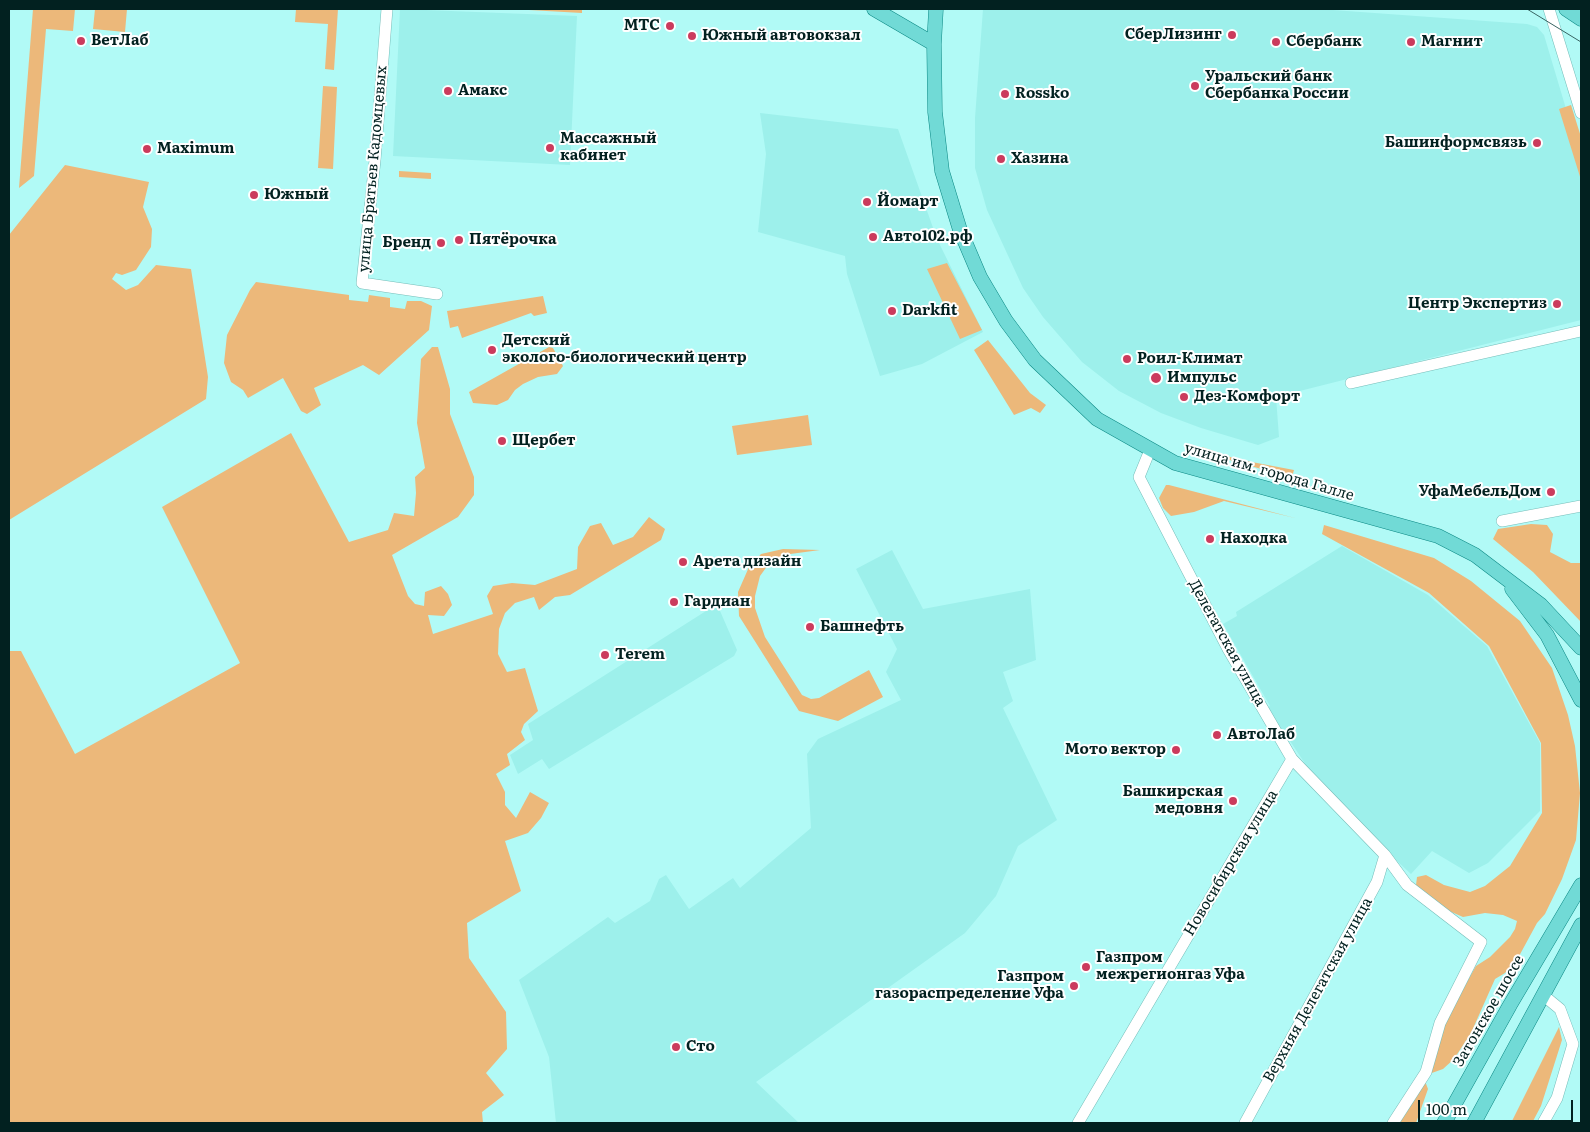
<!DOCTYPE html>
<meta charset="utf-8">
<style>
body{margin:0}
#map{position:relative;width:1590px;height:1132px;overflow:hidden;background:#b1faf6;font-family:Literata,serif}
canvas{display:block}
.frame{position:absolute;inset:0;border:10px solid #022120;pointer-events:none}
.scale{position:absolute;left:1418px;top:1100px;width:155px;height:22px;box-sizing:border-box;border:2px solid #022120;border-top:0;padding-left:6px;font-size:15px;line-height:18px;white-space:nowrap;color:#022120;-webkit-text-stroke:4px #fff;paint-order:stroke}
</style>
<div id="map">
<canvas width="1590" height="1132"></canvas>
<div class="frame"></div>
<div class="scale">100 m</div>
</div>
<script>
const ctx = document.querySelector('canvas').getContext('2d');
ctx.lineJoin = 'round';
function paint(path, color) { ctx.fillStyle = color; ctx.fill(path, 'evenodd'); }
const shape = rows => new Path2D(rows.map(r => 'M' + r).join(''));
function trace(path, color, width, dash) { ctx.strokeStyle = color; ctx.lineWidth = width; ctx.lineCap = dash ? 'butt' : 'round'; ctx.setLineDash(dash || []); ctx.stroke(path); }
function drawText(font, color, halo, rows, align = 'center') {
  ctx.font = font + ' Literata,serif'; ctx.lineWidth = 4; ctx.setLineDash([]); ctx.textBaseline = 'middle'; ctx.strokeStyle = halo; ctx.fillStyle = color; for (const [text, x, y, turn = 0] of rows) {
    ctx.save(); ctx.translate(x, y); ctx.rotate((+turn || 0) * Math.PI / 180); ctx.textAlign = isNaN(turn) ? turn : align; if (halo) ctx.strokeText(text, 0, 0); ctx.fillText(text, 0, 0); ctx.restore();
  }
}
const built = shape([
 [400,9,577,16,570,165,393,156],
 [983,9,1319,9,1527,24,1537,27,1544,35,1581,159,1581,320,1276,397,1279,437,1258,445,1201,428,1161,413,1119,391,1082,362,1043,317,1023,288,987,210,975,168,975,118],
 [760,113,898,129,937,239,983,332,922,364,880,376,847,274,845,256,758,232,766,154],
 [1342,546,1428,595,1487,646,1540,743,1540,811,1488,863,1469,873,1432,851,1411,874,1384,849,1308,768,1290,741,1287,743,1266,709,1270,706,1223,624,1237,616,1236,612],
 [892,550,923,609,1030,589,1036,660,1003,672,1013,701,1003,708,1057,820,1018,846,996,896,965,933,756,1082,799,1123,556,1123,549,1057,519,980,608,917,615,923,650,901,659,879,666,875,689,909,733,878,740,888,811,828,807,754,818,739,901,700,886,672,897,649,856,569],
 [717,604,737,650,734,656,549,769,542,759,518,774,510,755,533,740,528,724]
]);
const green = shape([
 [33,9,75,9,73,31,46,29,34,176,19,188],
 [95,9,127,9,125,32,93,29],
 [296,9,338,9,334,70,325,69,328,24,295,22],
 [511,9,582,9,582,13],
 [323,86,337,87,333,169,318,168],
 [1571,105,1581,137,1581,180,1559,109],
 [65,165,149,182,143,207,152,229,151,247,136,270,122,275,116,273,112,279,126,290,138,285,156,265,191,269,208,377,206,399,9,520,9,235],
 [399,171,431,173,431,179,399,177],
 [947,263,982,330,960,339,927,269],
 [256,282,349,295,349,300,368,302,369,295,390,298,390,307,405,309,407,301,421,301,432,306,429,330,379,375,363,365,314,388,321,405,307,414,301,411,283,378,248,398,243,390,231,382,224,363,227,335,250,290],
 [543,296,547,313,534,316,531,313,462,338,458,326,450,328,447,311],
 [988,340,1030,393,1046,405,1040,413,1031,408,1014,415,974,350],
 [432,347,438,347,450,389,450,414,474,477,474,495,458,517,392,555,408,596,415,604,424,606,425,592,441,586,448,594,452,605,444,616,428,615,433,634,493,614,487,596,493,586,512,583,535,585,577,569,578,547,590,526,601,523,613,545,633,537,649,517,665,529,661,540,570,595,555,597,539,610,534,597,515,603,505,613,499,629,498,654,507,672,525,668,538,711,524,724,521,732,525,740,507,754,510,765,496,774,505,792,505,805,516,818,530,792,549,803,541,818,528,833,505,841,521,891,467,923,469,958,506,1012,507,1049,486,1073,504,1095,482,1112,483,1123,9,1123,9,651,21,651,75,754,240,663,162,507,291,433,349,542,388,530,394,513,414,516,416,493,415,477,425,468,417,423,421,359],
 [549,347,553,348,563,366,557,374,538,377,523,384,515,390,508,400,497,405,473,403,469,392],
 [808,415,812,445,737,455,732,426],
 [1202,447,1236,459,1294,470,1292,477,1235,462,1204,450],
 [1166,485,1169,485,1295,518,1224,501,1194,512,1171,516,1163,508,1159,498],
 [1531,524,1547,525,1553,534,1550,552,1571,563,1581,563,1581,622,1533,572,1493,539,1498,529],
 [1324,525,1434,558,1471,581,1520,621,1552,668,1568,715,1575,746,1580,793,1576,840,1562,879,1545,914,1537,923,1518,958,1505,973,1495,979,1471,1033,1454,1059,1443,1069,1429,1074,1443,1024,1476,966,1490,957,1510,937,1515,929,1517,921,1503,915,1485,913,1463,917,1440,907,1416,885,1417,877,1426,875,1444,885,1470,892,1485,886,1510,866,1542,813,1541,743,1489,646,1429,593,1322,534],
 [783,549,820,550,783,555,768,565,760,576,755,596,755,608,765,637,802,695,811,699,819,698,869,670,883,697,838,721,799,711,739,616,738,592,749,567,761,554],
 [1559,1027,1562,1040,1541,1106,1532,1123,1511,1123],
 [1425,1081,1428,1089,1416,1123,1397,1123]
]);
const minor = shape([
 [387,9,375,160,362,283,437,294],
 [1549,9,1581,113],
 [1351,383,1581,331],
 [1150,450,1139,477,1228,649,1292,759,1385,855,1407,885,1481,942,1440,1023,1426,1072,1393,1123],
 [1502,521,1581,506],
 [1078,1123,1292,759],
 [1245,1123,1377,882,1385,855],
 [1543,1123,1557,1098,1573,1044,1560,1009,1543,995]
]);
const major = shape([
 [874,9,934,44],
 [936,9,934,44,935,112,942,171,960,230,980,277,1006,321,1035,360,1097,419,1175,463,1438,536,1475,555,1541,605,1581,648],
 [1566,9,1581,19],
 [1512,589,1547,635,1581,700],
 [1444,1123,1510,1005,1581,885],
 [1474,1123,1581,925]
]);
const tram = shape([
 [1517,9,1527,9,1581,42]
]);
const markers = [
 [670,26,5,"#cb3b5d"],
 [1232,35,5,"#cb3b5d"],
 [692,36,5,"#cb3b5d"],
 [81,41,5,"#cb3b5d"],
 [1276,42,5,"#cb3b5d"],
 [1411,42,5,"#cb3b5d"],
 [1195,86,5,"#cb3b5d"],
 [448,91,5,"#cb3b5d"],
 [1005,94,5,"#cb3b5d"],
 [1537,143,5,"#cb3b5d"],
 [550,148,5,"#cb3b5d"],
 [147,149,5,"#cb3b5d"],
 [1001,159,5,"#cb3b5d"],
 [254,195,5,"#cb3b5d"],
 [867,202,5,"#cb3b5d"],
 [873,237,5,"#cb3b5d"],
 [459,240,5,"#cb3b5d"],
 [441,243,5,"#cb3b5d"],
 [1557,304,5,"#cb3b5d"],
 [892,311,5,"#cb3b5d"],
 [492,350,5,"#cb3b5d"],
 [1127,359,5,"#cb3b5d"],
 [1156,378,6,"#cb3b5d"],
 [1184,397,5,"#cb3b5d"],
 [502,441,5,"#cb3b5d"],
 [1551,492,5,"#cb3b5d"],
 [1210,539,5,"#cb3b5d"],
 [683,562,5,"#cb3b5d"],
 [674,602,5,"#cb3b5d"],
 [810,627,5,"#cb3b5d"],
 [605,655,5,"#cb3b5d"],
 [1217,735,5,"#cb3b5d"],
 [1176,750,5,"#cb3b5d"],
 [1233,801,5,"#cb3b5d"],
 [1086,967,5,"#cb3b5d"],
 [1074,986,5,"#cb3b5d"],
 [676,1047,5,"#cb3b5d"]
];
const poiNames = [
 ["МТС",660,26,"right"],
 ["СберЛизинг",1222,35,"right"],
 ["Южный автовокзал",702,36],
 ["ВетЛаб",91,41],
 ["Сбербанк",1286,42],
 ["Магнит",1421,42],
 ["Уральский банк",1205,77],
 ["Сбербанка России",1205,94],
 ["Амакс",458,91],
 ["Rossko",1015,94],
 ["Массажный",560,139],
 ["кабинет",560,156],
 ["Башинформсвязь",1527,143,"right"],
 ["Maximum",157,149],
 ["Хазина",1011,159],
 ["Южный",264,195],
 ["Йомарт",877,202],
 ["Авто102.рф",883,237],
 ["Пятёрочка",469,240],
 ["Бренд",431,243,"right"],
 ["Центр Экспертиз",1547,304,"right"],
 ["Darkfit",902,311],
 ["Детский",502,341],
 ["эколого-биологический центр",502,358],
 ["Роил-Климат",1137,359],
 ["Импульс",1167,378],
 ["Дез‑Комфорт",1194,397],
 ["Щербет",512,441],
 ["УфаМебельДом",1541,492,"right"],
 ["Находка",1220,539],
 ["Арета дизайн",693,562],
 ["Гардиан",684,602],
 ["Башнефть",820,627],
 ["Terem",615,655],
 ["АвтоЛаб",1227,735],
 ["Мото вектор",1166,750,"right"],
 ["Башкирская",1223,792,"right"],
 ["медовня",1223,809,"right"],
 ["Газпром",1096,958],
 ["межрегионгаз Уфа",1096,975],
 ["Газпром",1064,977,"right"],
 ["газораспределение Уфа",1064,994,"right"],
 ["Сто",686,1047]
];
const streetNames = [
 ["улица Братьев Кадомцевых",373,169,-85],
 ["улица им. города Галле",1269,472,16],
 ["Делегатская улица",1227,643,61],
 ["Новосибирская улица",1231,863,-59],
 ["Верхняя Делегатская улица",1318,990,-61],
 ["Затонское шоссе",1489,1011,-60]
];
paint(built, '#9df0eb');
paint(green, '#ecb87a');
trace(minor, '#76bdb9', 12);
trace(major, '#0c8985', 15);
trace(minor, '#fff', 11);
trace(major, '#71dad6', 14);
trace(tram, '#386462', 1);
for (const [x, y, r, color] of markers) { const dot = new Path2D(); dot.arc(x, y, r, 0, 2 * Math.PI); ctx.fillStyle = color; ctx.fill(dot); trace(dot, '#fff', 2); }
drawText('bold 15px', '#022120', '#fff', poiNames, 'left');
drawText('15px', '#022120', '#fff', streetNames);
</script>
